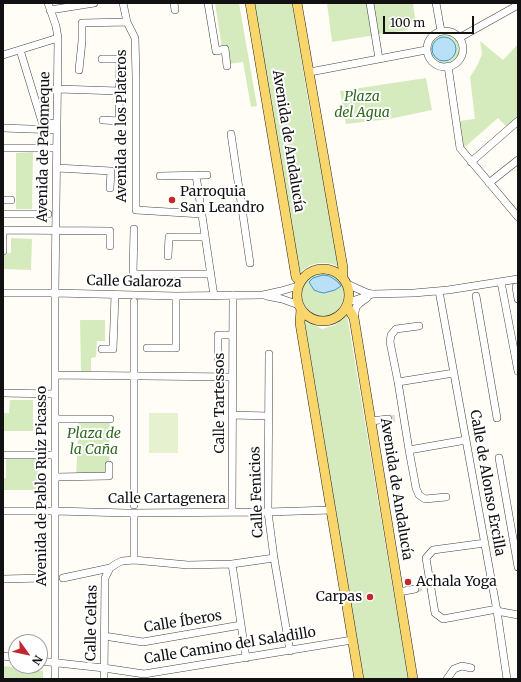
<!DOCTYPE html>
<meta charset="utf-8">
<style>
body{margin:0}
#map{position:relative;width:521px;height:682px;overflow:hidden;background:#fffdf5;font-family:Merriweather,serif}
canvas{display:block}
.frame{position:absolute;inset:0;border:4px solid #111;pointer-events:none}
.north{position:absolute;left:8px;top:634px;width:40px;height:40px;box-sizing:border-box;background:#fff;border:1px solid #a0a0a0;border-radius:50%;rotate:123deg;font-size:11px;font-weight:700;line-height:16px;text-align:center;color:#111}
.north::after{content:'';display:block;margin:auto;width:14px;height:18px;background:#c4262e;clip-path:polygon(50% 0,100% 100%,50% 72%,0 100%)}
.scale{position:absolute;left:383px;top:16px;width:91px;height:18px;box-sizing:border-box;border:2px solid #111;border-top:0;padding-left:5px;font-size:12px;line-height:14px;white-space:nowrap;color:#111;-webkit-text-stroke:3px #fff;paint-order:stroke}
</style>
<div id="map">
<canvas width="521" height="682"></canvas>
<div class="frame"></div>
<div class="north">N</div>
<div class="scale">100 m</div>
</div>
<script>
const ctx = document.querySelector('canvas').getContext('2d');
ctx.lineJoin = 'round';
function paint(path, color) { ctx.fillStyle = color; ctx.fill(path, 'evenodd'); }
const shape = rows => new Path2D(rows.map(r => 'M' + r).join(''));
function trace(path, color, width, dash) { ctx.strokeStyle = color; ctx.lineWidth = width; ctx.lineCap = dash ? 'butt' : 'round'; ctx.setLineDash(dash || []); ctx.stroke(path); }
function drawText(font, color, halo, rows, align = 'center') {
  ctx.font = font + ' Merriweather,serif'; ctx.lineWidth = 4; ctx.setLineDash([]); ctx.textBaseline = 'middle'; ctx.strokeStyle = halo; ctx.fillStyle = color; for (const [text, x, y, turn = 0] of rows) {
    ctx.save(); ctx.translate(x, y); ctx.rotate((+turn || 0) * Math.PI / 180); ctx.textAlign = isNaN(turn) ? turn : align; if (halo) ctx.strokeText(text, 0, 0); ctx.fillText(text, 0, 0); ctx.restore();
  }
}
const green = shape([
 [215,3,239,3,257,106,251,107,243,62,228,64,222,48],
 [253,3,292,3,311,118,341,268,332,264,326,263,319,263,310,265,298,274],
 [327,3,413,3,415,18,407,30,332,42],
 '428 49a17 17 0 1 1 34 0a17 17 0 1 1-34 0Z',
 [480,41,503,60,518,44,518,117,507,127,498,118,465,147,462,144,459,121,475,119,470,77,477,66,482,54],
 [426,78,432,110,389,119,346,124,340,91],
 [33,152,32,209,16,209,16,153],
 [11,238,32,239,31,270,3,269,3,253,11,253],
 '302 295a21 21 0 1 1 42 0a21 21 0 1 1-42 0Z',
 [347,315,408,679,363,679,304,320,322,329,335,325],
 [80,320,105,320,105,341,97,341,96,357,91,358,91,371,81,371],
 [10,400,33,400,33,431,3,431,3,413,9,413],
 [79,419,110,419,109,476,76,477],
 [6,459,38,459,38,490,3,490,3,478,6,478],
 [3,666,43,671,43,679,3,679]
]);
const pitch = shape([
 [149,413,178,413,178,453,149,453]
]);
const water = shape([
 '432 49a12 12 0 1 1 24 0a12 12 0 1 1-24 0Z',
 [323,275,329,276,334,279,338,282,341,286,335,290,324,293,319,292,314,290,309,282,313,278,323,275]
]);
const minorTunnel = shape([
 [388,419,397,418],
 [415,589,426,587]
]);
const minor = shape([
 [48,3,56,26,58,38,55,293,55,679],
 [123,3,127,22,135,38,136,77,136,210,202,214],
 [174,3,175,10],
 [208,3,216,51,225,49,227,66],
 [370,3,379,59],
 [436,3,441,31],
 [50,10,94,3],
 '427 49a18 18 0 1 1 36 0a18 18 0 1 1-36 0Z',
 [459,38,518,5],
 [20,50,42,122,57,124],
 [3,55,58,38],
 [102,59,120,59,119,121,103,120],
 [448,66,460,148,518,217],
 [79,70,82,41,82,23,127,22],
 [310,72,426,50],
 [58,89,119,91],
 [3,128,57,130],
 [231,134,250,263],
 [3,148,57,148],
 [471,162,518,121],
 [57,168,111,171,110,188],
 [196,175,214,296],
 [160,176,207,175],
 [489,183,518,160],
 [3,200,11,200],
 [3,214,48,214],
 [134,229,133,274,211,274],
 [3,251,3,230,110,231,110,246],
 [168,256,169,237,205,237],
 [501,282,518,371],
 [347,284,367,293,372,294],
 [516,287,518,299],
 [439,291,497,611,507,679],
 [3,293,55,293,176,296,263,295,281,291,298,286],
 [267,296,282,299,299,305],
 [476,296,497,418],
 [349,302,373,294,414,293,448,290,518,279],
 [354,318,356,307,360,303,367,298],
 [147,348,176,348,176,296],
 [102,349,113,349,115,295],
 [269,354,268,512,274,558,290,651],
 [218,358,218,335,233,335],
 [454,373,398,382,409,450,466,440],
 [55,375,233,377],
 [398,382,390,342,391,335,396,329,419,326],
 [3,393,55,394],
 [233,415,268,416],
 [55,419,110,419],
 [371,421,388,419],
 [409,450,416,488,419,495,425,499,446,497],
 [3,455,55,455],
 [499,458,518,567],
 [55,477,109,476,109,465],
 [134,505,134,302],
 [3,511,55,511,127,513,268,512,331,510],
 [232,512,233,295],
 [485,543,433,550,426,558,435,613,443,619,497,609],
 [134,560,134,516],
 [232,564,246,658],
 [63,578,110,568,116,564,122,561,134,560,188,565,232,564,274,558],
 [3,579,44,578],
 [399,592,415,589],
 [497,611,518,615],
 [104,636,143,642,241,625],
 [3,656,16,658],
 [40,661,104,668,144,674,352,640],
 [104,679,105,578,110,568],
 [447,679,454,669,462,666,471,668]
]);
const major = shape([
 [250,3,295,271,296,277,300,281],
 [297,3,343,268,343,277],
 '297 295a26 26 0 1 1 52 0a26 26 0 1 1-52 0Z',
 [347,306,354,318,413,679],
 [301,309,300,323,359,679]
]);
const markers = [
 [172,200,4,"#c4262e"],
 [408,582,4,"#c4262e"],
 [370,597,4,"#c4262e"]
];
const parkNames = [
 ["Plaza",362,97],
 ["del Agua",362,113],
 ["Plaza de",94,434],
 ["la Caña",94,450]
];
const streetNames = [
 ["Avenida de los Plateros",122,126,-90],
 ["Avenida de Andalucía",288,141,81],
 ["Avenida de Palomeque",44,147,-89],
 ["Calle Galaroza",134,282,1],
 ["Calle Tartessos",220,403,-90],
 ["Calle de Alonso Ercilla",487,483,80],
 ["Avenida de Pablo Ruiz Picasso",42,486,-90],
 ["Avenida de Andalucía",396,489,81],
 ["Calle Fenicios",257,492,-92],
 ["Calle Cartagenera",167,499],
 ["Calle Íberos",183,622,-9],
 ["Calle Celtas",92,623,-89],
 ["Calle Camino del Saladillo",230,646,-9]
];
const poiNames = [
 ["Parroquia",180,192],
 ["San Leandro",180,208],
 ["Achala Yoga",416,582],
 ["Carpas",362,597,"right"]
];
paint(green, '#d5ebbd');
paint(pitch, '#e6f2cf');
paint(water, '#b9e0f7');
trace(water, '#3f96cf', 1);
trace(minorTunnel, '#dbdad3', 7, [7, 3.5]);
trace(minor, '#444', 8);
trace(major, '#222', 10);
trace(minor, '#fff', 7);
trace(major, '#f9d66b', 9);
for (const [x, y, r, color] of markers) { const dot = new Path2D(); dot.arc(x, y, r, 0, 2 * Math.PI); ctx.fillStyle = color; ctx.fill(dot); trace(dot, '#fff', 1.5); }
drawText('italic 14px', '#2f6b1f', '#fff', parkNames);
drawText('14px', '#111', '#fff', streetNames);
drawText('14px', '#111', '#fff', poiNames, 'left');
</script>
